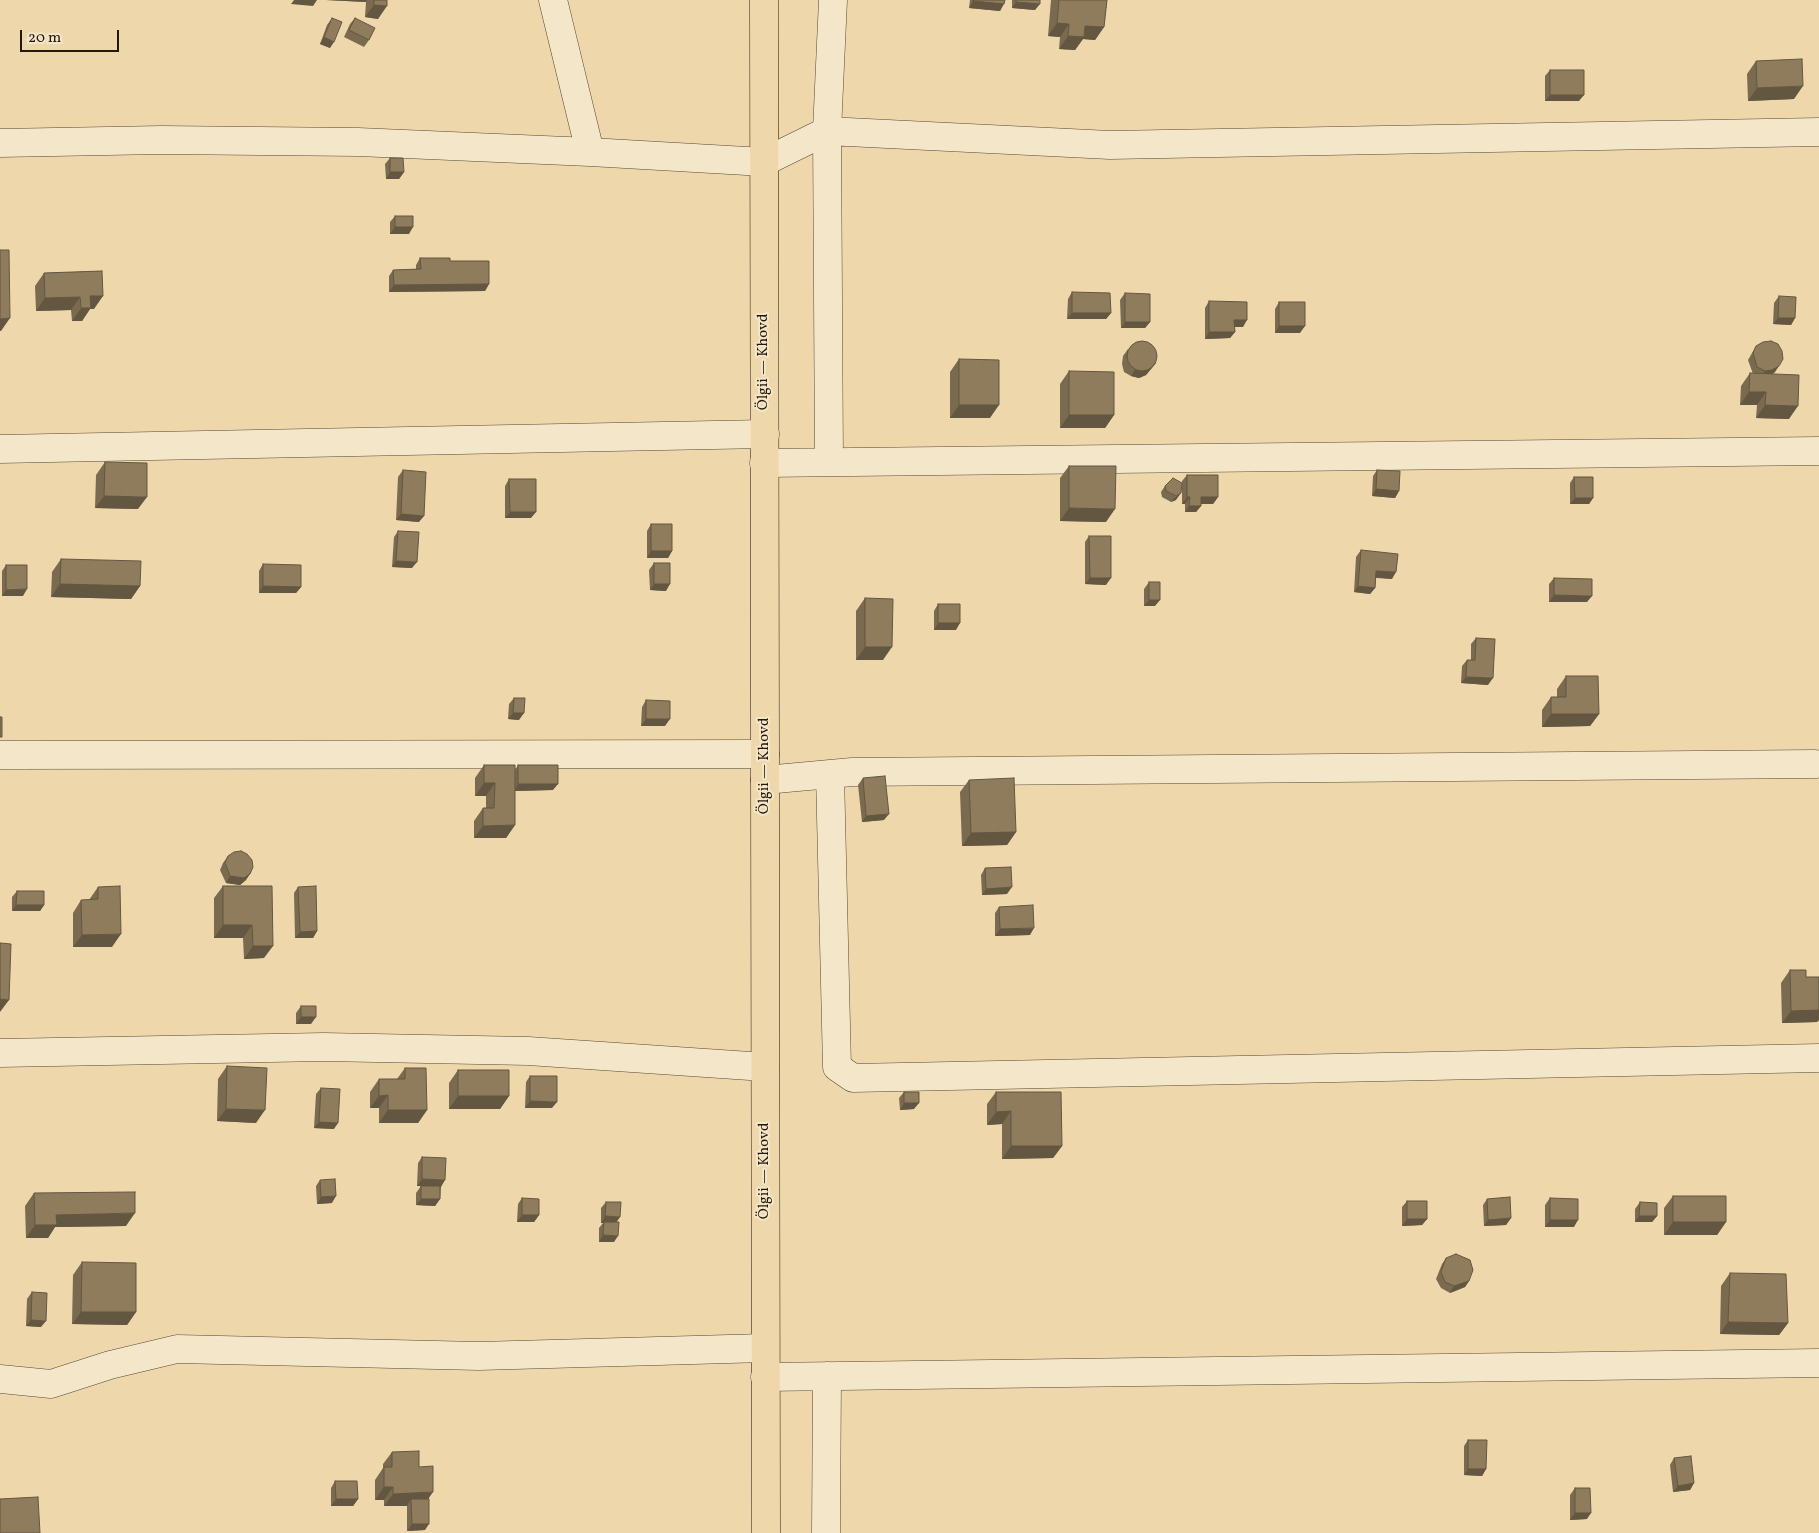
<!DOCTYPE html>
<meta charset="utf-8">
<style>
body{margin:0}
#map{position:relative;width:1819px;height:1533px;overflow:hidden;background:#eed8ab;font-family:Vollkorn,serif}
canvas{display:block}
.scale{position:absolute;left:20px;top:30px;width:99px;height:22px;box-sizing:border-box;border:2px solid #251809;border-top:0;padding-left:6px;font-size:15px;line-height:18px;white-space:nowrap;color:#251809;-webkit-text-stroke:4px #f4e6c8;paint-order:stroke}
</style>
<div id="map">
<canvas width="1819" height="1533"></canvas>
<div class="scale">20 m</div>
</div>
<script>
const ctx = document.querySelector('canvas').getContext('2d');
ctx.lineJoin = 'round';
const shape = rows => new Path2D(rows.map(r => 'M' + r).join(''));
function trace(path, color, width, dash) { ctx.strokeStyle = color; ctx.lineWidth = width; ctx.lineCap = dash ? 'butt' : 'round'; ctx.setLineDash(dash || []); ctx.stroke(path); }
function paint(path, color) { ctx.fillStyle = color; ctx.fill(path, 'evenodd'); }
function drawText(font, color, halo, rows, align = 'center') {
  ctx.font = font + ' Vollkorn,serif'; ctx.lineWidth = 4; ctx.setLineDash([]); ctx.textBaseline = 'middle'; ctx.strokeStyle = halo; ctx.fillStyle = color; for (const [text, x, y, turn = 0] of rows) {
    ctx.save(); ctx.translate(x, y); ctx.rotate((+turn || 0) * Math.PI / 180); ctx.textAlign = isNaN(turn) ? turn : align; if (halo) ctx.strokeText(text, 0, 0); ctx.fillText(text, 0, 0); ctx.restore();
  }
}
const minor = shape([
 [553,0,590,152],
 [0,143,161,140,358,142,590,152,764,162,827,131,1110,145,1819,132],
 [0,449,765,434],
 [829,462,827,131,833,0],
 [764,463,1819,451],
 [0,755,765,754],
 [830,774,837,1067,853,1078,1819,1058],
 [765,780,852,772,1815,764],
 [0,1053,324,1047,528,1051,765,1067],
 [765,1377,1819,1363],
 [0,1379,51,1384,110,1365,177,1349,479,1356,765,1348],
 [826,1533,827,1376]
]);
const trunk = shape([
 [764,0,766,1533]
]);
const wall = shape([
 [326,0,387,0,378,19,365,17,366,2],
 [970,0,1005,0,1000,11,969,8],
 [1012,0,1040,0,1035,10,1012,8],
 [1051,0,1107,0,1104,27,1095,40,1083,39,1075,50,1059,49,1060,37,1048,36],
 [332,18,330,48,320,44,327,25],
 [355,18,369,40,364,47,344,37,350,24],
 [1756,61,1794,99,1748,101,1747,74],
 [1550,70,1579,101,1545,101,1545,76],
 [390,158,404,172,399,179,386,179,385,164],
 [395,216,409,234,390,234,390,222],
 [420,258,450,261,489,284,485,291,389,292,389,276,393,270,416,269,416,265],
 [102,271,94,309,90,309,82,321,72,321,71,310,36,311,35,286,44,273],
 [1072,292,1111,313,1106,319,1067,319,1068,299],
 [1125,293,1150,322,1145,328,1121,328,1120,300],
 [1779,296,1795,318,1791,325,1773,324,1774,303],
 [1209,301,1243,327,1234,327,1235,332,1230,338,1205,339,1205,308],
 [1279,302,1300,333,1275,333,1275,309],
 [1756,346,1775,372,1772,374,1789,419,1756,418,1757,405,1740,405,1741,386,1750,373,1753,374,1748,360],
 [1128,349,1156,363,1146,375,1139,378,1131,376,1124,372,1122,364,1123,356],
 [959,359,990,418,950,418,950,372],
 [1069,371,1114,415,1105,428,1060,428,1060,384],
 [105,462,138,509,95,508,96,475],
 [1069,466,1106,522,1060,521,1060,478],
 [403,470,419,522,396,520,398,477],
 [1377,470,1399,491,1395,498,1372,496,1373,476],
 [1187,475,1218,497,1213,504,1201,504,1201,506,1196,512,1185,512,1185,504,1182,504,1182,481],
 [1574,477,1593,498,1589,504,1570,504,1570,483],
 [1173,478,1176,500,1171,502,1162,497,1161,492,1165,486],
 [509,479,531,518,505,518,505,486],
 [651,524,672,551,668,558,647,558,647,531],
 [398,531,412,568,392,567,394,537],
 [1089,536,1106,585,1085,584,1085,542],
 [1361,550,1392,579,1376,578,1375,588,1370,594,1354,592,1356,557],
 [61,559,140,586,131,599,51,597,52,572],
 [654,563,666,591,650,590,649,570],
 [263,564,301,587,296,593,259,593,259,571],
 [6,565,23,596,2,596,2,571],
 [1554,578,1587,602,1549,602,1549,584],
 [1149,582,1155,606,1144,606,1144,589],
 [865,598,883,660,856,660,856,611],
 [938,604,956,630,934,630,934,611],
 [1476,638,1488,685,1461,683,1462,666,1467,660,1471,660,1471,644],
 [1566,676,1599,714,1590,726,1542,727,1542,710,1551,697,1557,697,1557,689],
 [514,698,519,720,508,719,509,704],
 [646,700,665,726,641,726,642,707],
 [484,765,515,770,518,765,553,790,515,791,515,825,506,838,474,838,474,821,483,808,486,808,486,796,475,796,475,778],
 [863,778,884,820,862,822,858,785],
 [969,780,1016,832,1007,845,962,846,960,792],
 [228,856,246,880,240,885,226,883,220,870,223,863],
 [985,868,1007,894,982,895,981,875],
 [223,886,272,886,264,958,244,959,243,938,214,938,214,898],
 [98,887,112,947,73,947,73,913,81,900,89,900],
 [298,887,317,931,313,938,295,938,294,893],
 [17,891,44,905,40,911,12,911,12,897],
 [999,907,1030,935,995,936,995,913],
 [1790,970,1806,977,1819,977,1819,1020,1817,1022,1782,1023,1781,983],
 [301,1006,311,1024,296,1024,296,1013],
 [227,1066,256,1123,217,1121,218,1079],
 [405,1068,427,1110,418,1123,379,1123,379,1108,370,1108,370,1092,379,1079,397,1079],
 [458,1070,509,1096,500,1109,449,1109,449,1083],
 [530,1076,552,1108,525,1108,526,1082],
 [321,1088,334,1129,314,1128,316,1094],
 [904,1092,914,1109,900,1110,899,1098],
 [996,1092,1062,1146,1053,1158,1002,1159,1002,1124,987,1125,987,1104],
 [422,1157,441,1187,440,1199,435,1206,416,1205,416,1193,421,1186,430,1186,417,1186,418,1163],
 [320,1180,332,1203,317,1204,316,1186],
 [34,1193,126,1226,55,1227,48,1238,26,1238,25,1206],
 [1673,1196,1726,1222,1717,1235,1664,1235,1664,1208],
 [522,1198,539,1215,534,1222,517,1222,518,1204],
 [1550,1198,1574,1227,1545,1227,1545,1205],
 [1487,1199,1511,1218,1506,1225,1484,1226,1483,1205],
 [1407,1201,1427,1219,1422,1225,1402,1226,1402,1207],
 [606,1202,617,1222,614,1242,599,1242,599,1228,603,1223,601,1223,601,1208],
 [1640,1202,1657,1216,1652,1222,1635,1222,1635,1209],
 [1446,1258,1469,1281,1465,1287,1450,1293,1441,1288,1436,1279,1442,1264],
 [82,1262,136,1312,127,1325,72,1324,73,1275],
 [1730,1273,1788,1323,1779,1335,1720,1334,1721,1286],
 [32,1292,41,1327,26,1326,27,1299],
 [1468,1440,1486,1469,1482,1476,1464,1475,1464,1446],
 [392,1452,419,1467,429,1499,425,1530,407,1531,407,1506,384,1506,384,1500,375,1500,375,1480,383,1468,383,1464],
 [1674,1458,1694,1483,1690,1490,1673,1492,1670,1465],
 [335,1481,358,1499,353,1506,331,1506,331,1488],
 [1575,1488,1587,1519,1570,1520,1570,1495]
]);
const shadedWall = shape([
 [294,0,317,0,313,6,291,4],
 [326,0,367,0,366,2],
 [973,1,1004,4,1000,11,969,8],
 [1016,2,1040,4,1035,10,1012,8],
 [374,5,387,6,378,19,365,17],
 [1057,23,1069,24,1060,37,1048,36],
 [1085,26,1104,27,1095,40,1083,39,1075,50,1059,49,1068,36],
 [324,37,334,42,330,48,320,44],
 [1803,86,1794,99,1748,101,1757,88],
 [1550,95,1584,95,1579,101,1545,101],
 [390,172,404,172,399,179,386,179],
 [395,227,413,227,409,234,390,234],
 [489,284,485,291,389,292,394,285],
 [90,296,103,296,94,309,90,309,82,321,72,321],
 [80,297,71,310,36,311,45,298],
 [1072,313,1111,313,1106,319,1067,319],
 [10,318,1,331,0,331,0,319],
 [1778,318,1795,318,1791,325,1773,324],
 [1234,320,1247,320,1243,327,1230,327],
 [1125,322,1150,322,1145,328,1121,328],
 [1279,326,1305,326,1300,333,1275,333],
 [1209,332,1235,332,1230,338,1205,339],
 [1156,363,1146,375,1139,378,1131,376,1135,370],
 [1779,366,1775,372,1768,377,1760,377,1765,371],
 [1749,392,1766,392,1757,405,1740,405],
 [959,405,999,405,990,418,950,418],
 [1765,405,1798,406,1789,419,1756,418],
 [1069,415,1114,415,1105,428,1060,428],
 [1376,489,1399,491,1395,498,1372,496],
 [1181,493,1176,500,1171,502,1176,496],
 [104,496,147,497,138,509,95,508],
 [1187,497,1190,497,1185,504,1182,504],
 [1201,497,1218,497,1213,504,1196,504],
 [1575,498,1593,498,1589,504,1570,504],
 [1189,506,1201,506,1196,512,1185,512],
 [1069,508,1115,509,1106,522,1060,521],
 [510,512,536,512,531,518,505,518],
 [401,514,424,516,419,522,396,520],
 [651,551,672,551,668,558,647,558],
 [396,561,417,562,412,568,392,567],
 [1376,571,1396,572,1392,579,1372,577],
 [1090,578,1111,578,1106,585,1085,584],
 [60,584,140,586,131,599,51,597],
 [654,584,670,584,666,591,650,590],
 [263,586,301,587,296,593,259,593],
 [1358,586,1375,588,1370,594,1354,592],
 [27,589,23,596,2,596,6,590],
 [1554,595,1592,596,1587,602,1549,602],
 [1149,600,1160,600,1155,606,1144,606],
 [938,623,960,623,956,630,934,630],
 [865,647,892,647,883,660,856,660],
 [1466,677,1493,678,1488,685,1461,683],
 [513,713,524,713,519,720,508,719],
 [1551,714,1599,714,1590,726,1542,727],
 [646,719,670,719,665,726,641,726],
 [484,783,495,783,486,796,475,796],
 [518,784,558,784,553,790,514,791],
 [889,814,884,820,862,822,866,816],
 [515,825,506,838,474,838,483,826],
 [1016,832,1007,845,962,846,971,833],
 [250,874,246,880,240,885,226,883,230,876],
 [1012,887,1007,894,982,895,986,889],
 [16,905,44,905,40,911,12,911],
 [223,925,252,925,243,938,214,938],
 [1034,928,1030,935,995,936,1000,929],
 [317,931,313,938,295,938,300,932],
 [121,934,112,947,73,947,82,935],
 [253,946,273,946,264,958,244,959],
 [0,999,9,1000,0,1012],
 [1819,1010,1819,1020,1817,1022,1782,1023,1791,1011],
 [301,1017,316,1017,311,1024,296,1024],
 [388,1095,379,1108,370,1108,379,1096],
 [458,1096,509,1096,500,1109,449,1109],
 [530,1101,557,1102,552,1108,525,1108],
 [904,1103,919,1103,914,1109,900,1110],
 [226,1109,265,1110,256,1123,217,1121],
 [388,1110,427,1110,418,1123,379,1123],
 [1011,1111,1002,1124,987,1125,996,1112],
 [319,1122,338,1123,334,1129,314,1128],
 [1011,1146,1062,1146,1053,1158,1002,1159],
 [422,1179,445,1180,441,1187,417,1186],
 [336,1196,332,1203,317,1204,321,1197],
 [421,1199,440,1199,435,1206,416,1205],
 [135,1213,126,1226,55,1227,48,1238,26,1238,35,1225,56,1215],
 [522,1215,539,1215,534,1222,517,1222],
 [605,1216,620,1217,616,1223,601,1223],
 [1639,1216,1657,1216,1652,1222,1635,1222],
 [1511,1218,1506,1225,1484,1226,1488,1220],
 [1407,1219,1427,1219,1422,1225,1402,1226],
 [1550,1220,1578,1220,1574,1227,1545,1227],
 [1673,1222,1726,1222,1717,1235,1664,1235],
 [603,1235,618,1236,614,1242,599,1242],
 [1469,1281,1465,1287,1450,1293,1454,1286],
 [81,1312,136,1312,127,1325,72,1324],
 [31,1320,46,1321,41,1327,26,1326],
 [1728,1322,1788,1323,1779,1335,1720,1334],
 [1468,1469,1486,1469,1482,1476,1464,1475],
 [1694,1483,1690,1490,1673,1492,1678,1486],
 [384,1487,393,1487,384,1500,375,1500],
 [433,1492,424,1505,411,1499,407,1506,384,1506,393,1494],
 [336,1499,358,1499,353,1506,331,1506],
 [1575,1513,1591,1513,1587,1519,1570,1520],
 [412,1524,429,1524,425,1530,407,1531]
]);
const building = shape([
 [374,0,387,0,387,6,374,5,374,0],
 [974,0,1005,0,1004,4,973,1,974,0],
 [1016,0,1040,0,1040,4,1016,2,1016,0],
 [1059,0,1107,0,1104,27,1085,26,1084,37,1068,36,1069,24,1057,23,1059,0],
 [332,18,342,22,334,42,324,37,332,18],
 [355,18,375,28,369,40,349,30,355,18],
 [1802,59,1803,86,1757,88,1756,61,1802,59],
 [1550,70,1584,70,1584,95,1550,95,1550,70],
 [390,158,403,158,404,172,390,172,390,158],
 [395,216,413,216,413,227,395,227,395,216],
 [0,250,9,250,10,318,0,319,0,250],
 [420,258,450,258,450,261,489,261,489,284,394,285,393,270,421,269,420,258],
 [102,271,103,296,90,296,91,308,81,308,80,297,45,298,44,273,102,271],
 [1072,292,1110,293,1111,313,1072,313,1072,292],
 [1125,293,1150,294,1150,322,1125,322,1125,293],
 [1779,296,1796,297,1795,318,1778,318,1779,296],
 [1209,301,1247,302,1247,320,1234,320,1235,332,1209,332,1209,301],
 [1279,302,1305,302,1305,326,1279,326,1279,302],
 '1127 356a15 15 0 1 1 30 0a15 15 0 1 1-30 0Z',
 [1771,341,1778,344,1782,351,1783,359,1779,366,1772,370,1765,371,1757,367,1753,353,1756,346,1763,342,1771,341],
 [959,359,999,360,999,405,959,405,959,359],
 [1069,371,1114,372,1114,415,1069,415,1069,371],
 [1750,373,1799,375,1798,406,1765,405,1766,392,1749,392,1750,373],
 [105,462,147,463,147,497,104,496,105,462],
 [1069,466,1116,466,1115,509,1069,508,1069,466],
 [403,470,426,472,424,516,401,514,403,470],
 [1377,470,1400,471,1399,491,1376,489,1377,470],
 [1187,475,1218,475,1218,497,1201,497,1201,506,1189,506,1190,497,1187,497,1187,475],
 [1574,477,1593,477,1593,498,1575,498,1574,477],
 [1173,478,1182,483,1181,493,1176,496,1166,491,1165,486,1173,478],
 [509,479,536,479,536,512,510,512,509,479],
 [651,524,672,524,672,551,651,551,651,524],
 [398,531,419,532,417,562,396,561,398,531],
 [1089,536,1111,536,1111,578,1090,578,1089,536],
 [1361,550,1398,554,1396,572,1376,571,1375,588,1358,586,1361,550],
 [61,559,141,561,140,586,60,584,61,559],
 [654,563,670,563,670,584,654,584,654,563],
 [263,564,301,565,301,587,263,586,263,564],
 [6,565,27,565,27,589,6,590,6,565],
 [1554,578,1592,579,1592,596,1554,595,1554,578],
 [1149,582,1160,582,1160,600,1149,600,1149,582],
 [865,598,893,599,892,647,865,647,865,598],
 [938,604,960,604,960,623,938,623,938,604],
 [1476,638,1495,639,1493,678,1466,677,1467,660,1475,660,1476,638],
 [1566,676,1598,676,1599,714,1551,714,1551,697,1566,697,1566,676],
 [514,698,525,698,524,713,513,713,514,698],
 [646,700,670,701,670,719,646,719,646,700],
 [0,717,2,717,2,737,0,737,0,717],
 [484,765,515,765,515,825,483,826,483,808,494,808,495,783,484,783,484,765],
 [518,765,558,765,558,784,518,784,518,765],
 [885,776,889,814,866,816,863,778,885,776],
 [1014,778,1016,832,971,833,969,780,1014,778],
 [241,851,247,854,252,860,253,867,250,874,244,878,230,876,225,863,228,856,234,852,241,851],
 [1011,867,1012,887,986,889,985,868,1011,867],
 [120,886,121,934,82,935,81,900,98,899,98,887,120,886],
 [223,886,272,886,273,946,253,946,252,925,223,925,223,886],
 [316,886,317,931,300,932,298,887,316,886],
 [17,891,44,891,44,905,16,905,17,891],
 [1033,905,1034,928,1000,929,999,907,1033,905],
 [0,943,11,944,9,1000,0,999,0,943],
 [1790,970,1806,970,1806,977,1819,977,1819,1010,1791,1011,1790,970],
 [301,1006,316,1006,316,1017,301,1017,301,1006],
 [227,1066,267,1068,265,1110,226,1109,227,1066],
 [405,1068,426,1068,427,1110,388,1110,388,1095,379,1096,379,1079,405,1079,405,1068],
 [458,1070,509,1070,509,1096,458,1096,458,1070],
 [530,1076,557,1076,557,1102,530,1101,530,1076],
 [321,1088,340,1089,338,1123,319,1122,321,1088],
 [904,1092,919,1092,919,1103,904,1103,904,1092],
 [996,1092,1061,1092,1062,1146,1011,1146,1011,1111,996,1112,996,1092],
 [422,1157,446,1158,445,1180,422,1179,422,1157],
 [335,1179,336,1196,321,1197,320,1180,335,1179],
 [421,1186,440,1186,440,1199,421,1199,421,1186],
 [135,1192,135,1213,56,1215,57,1225,35,1225,34,1193,135,1192],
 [1673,1196,1726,1196,1726,1222,1673,1222,1673,1196],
 [1510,1197,1511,1218,1488,1220,1487,1199,1510,1197],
 [522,1198,539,1199,539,1215,522,1215,522,1198],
 [1550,1198,1578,1199,1578,1220,1550,1220,1550,1198],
 [1407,1201,1427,1201,1427,1219,1407,1219,1407,1201],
 [606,1202,621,1202,620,1217,605,1216,606,1202],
 [1640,1202,1657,1203,1657,1216,1639,1216,1640,1202],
 [604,1222,619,1222,618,1236,603,1235,604,1222],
 [1456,1254,1470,1260,1473,1270,1469,1281,1454,1286,1445,1282,1441,1272,1446,1258,1456,1254],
 [82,1262,136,1263,136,1312,81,1312,82,1262],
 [1730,1273,1786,1274,1788,1323,1728,1322,1730,1273],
 [32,1292,47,1293,46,1321,31,1320,32,1292],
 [1468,1440,1487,1440,1486,1469,1468,1469,1468,1440],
 [419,1451,419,1467,433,1466,433,1492,393,1494,393,1487,384,1487,384,1467,392,1467,392,1452,419,1451],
 [1691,1456,1694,1483,1678,1486,1674,1458,1691,1456],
 [335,1481,357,1481,358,1499,336,1499,335,1481],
 [1575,1488,1590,1488,1591,1513,1575,1513,1575,1488],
 [38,1497,40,1533,0,1533,0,1499,38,1497],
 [411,1499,429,1499,429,1524,412,1524,411,1499]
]);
const streetNames = [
 ["Ölgii — Khovd",764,362,-90],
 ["Ölgii — Khovd",765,766,-90],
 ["Ölgii — Khovd",765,1171,-90]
];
trace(minor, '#574832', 29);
trace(trunk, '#251809', 29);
trace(minor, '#f4e6c8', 28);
trace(trunk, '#eed8ab', 28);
paint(wall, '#7a6b50');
paint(shadedWall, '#635741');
paint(building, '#8e7c5d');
trace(building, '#635741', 1);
drawText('15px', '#251809', '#f4e6c8', streetNames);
</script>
